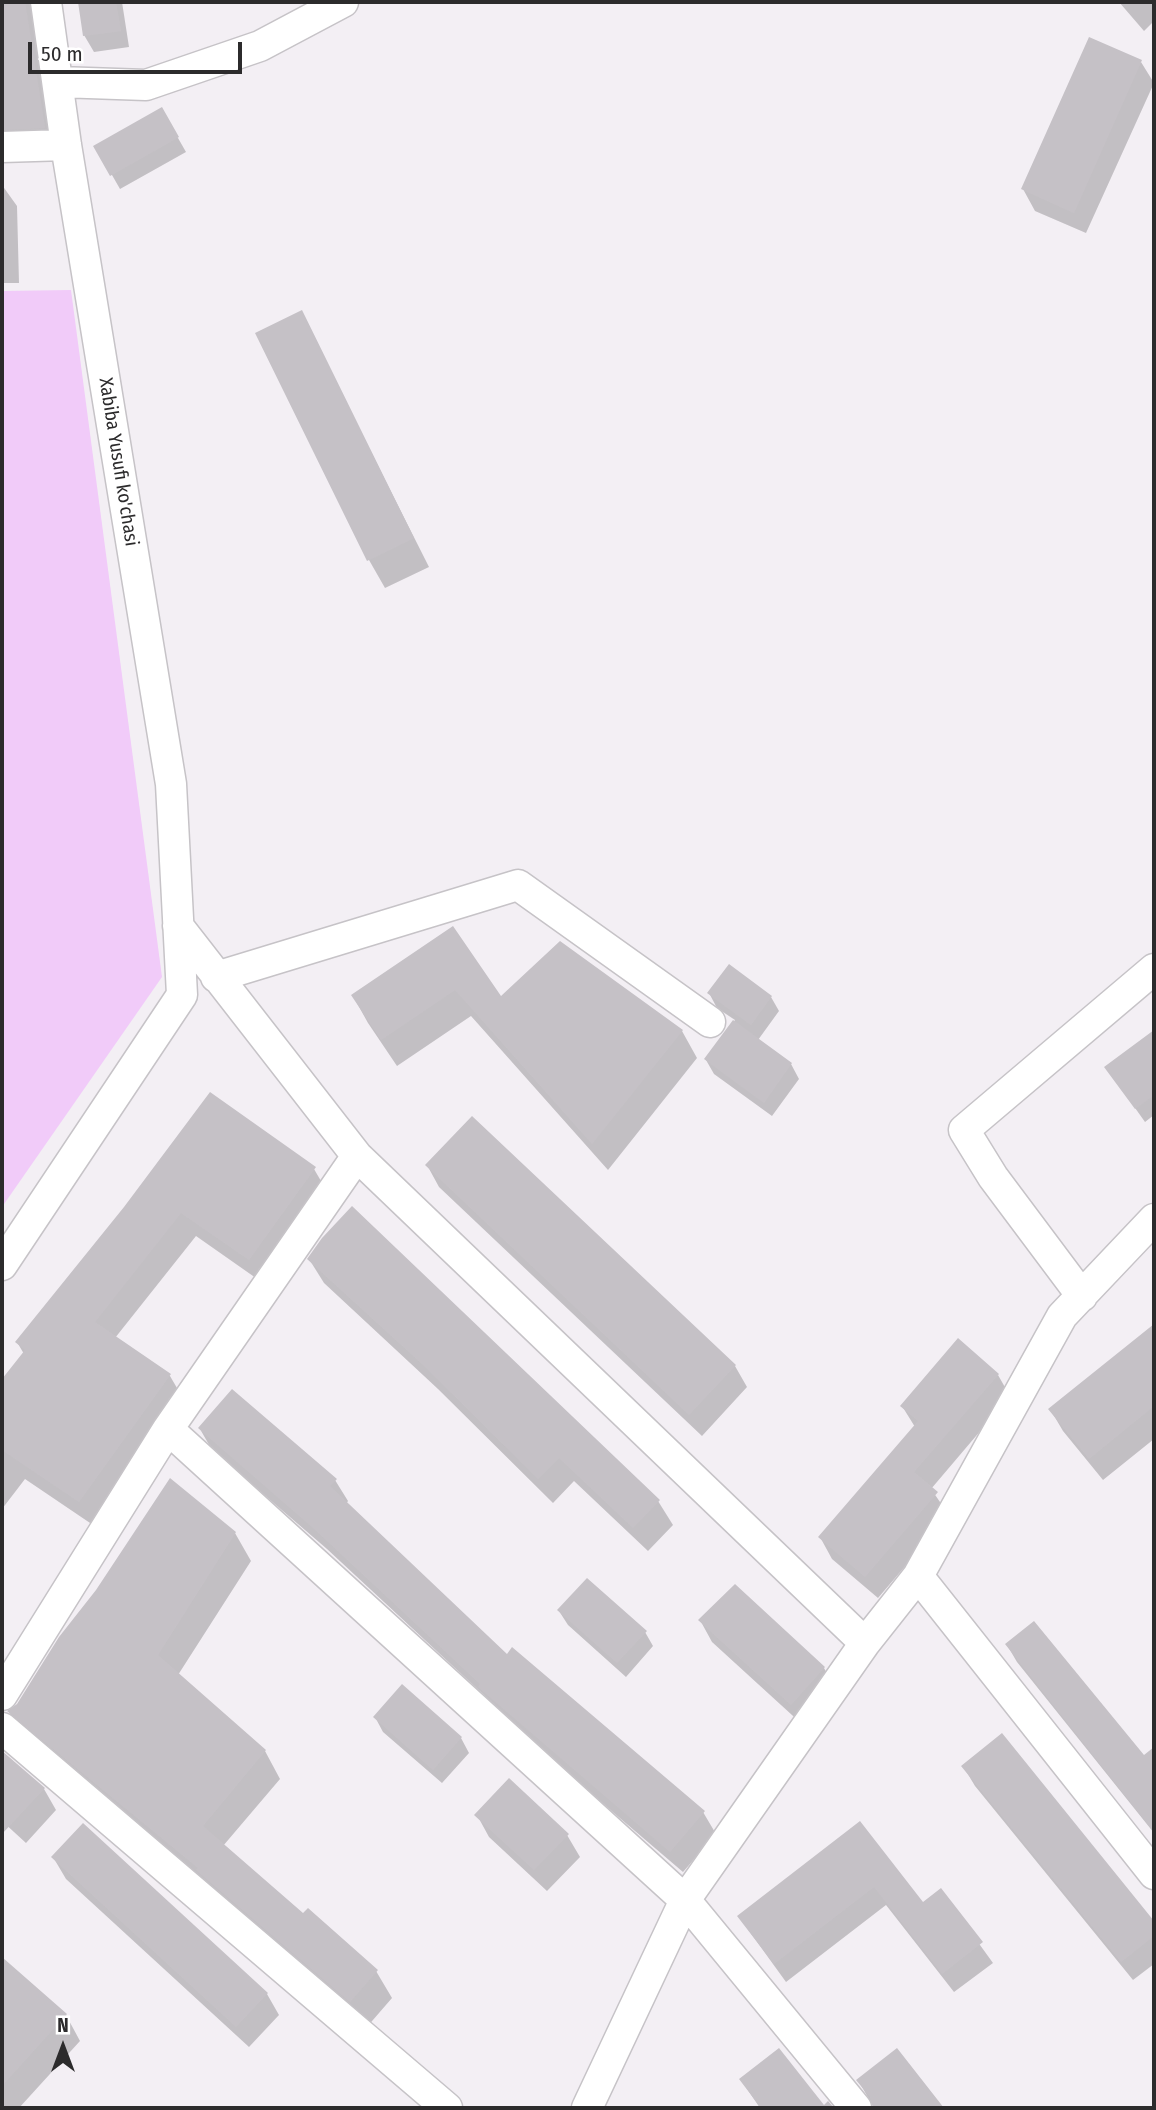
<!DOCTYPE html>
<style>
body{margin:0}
#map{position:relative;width:1156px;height:2110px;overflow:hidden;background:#f3eff4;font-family:"Fira Sans Condensed",sans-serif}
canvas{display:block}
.frame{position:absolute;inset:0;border:4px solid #2c2b2c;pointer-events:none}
.north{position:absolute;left:28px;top:2012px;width:70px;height:70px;-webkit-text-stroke:5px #fff;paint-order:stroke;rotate:0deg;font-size:19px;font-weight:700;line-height:28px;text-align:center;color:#2c2b2c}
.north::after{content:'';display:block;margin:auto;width:24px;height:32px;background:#2c2b2c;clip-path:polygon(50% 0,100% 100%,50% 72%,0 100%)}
.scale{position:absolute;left:28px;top:42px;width:214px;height:32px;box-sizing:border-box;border:4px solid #2c2b2c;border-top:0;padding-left:9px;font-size:21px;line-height:24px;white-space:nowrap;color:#2c2b2c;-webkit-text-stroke:5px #fff;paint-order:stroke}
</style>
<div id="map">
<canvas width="1156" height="2110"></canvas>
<div class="frame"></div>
<div class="north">N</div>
<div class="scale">50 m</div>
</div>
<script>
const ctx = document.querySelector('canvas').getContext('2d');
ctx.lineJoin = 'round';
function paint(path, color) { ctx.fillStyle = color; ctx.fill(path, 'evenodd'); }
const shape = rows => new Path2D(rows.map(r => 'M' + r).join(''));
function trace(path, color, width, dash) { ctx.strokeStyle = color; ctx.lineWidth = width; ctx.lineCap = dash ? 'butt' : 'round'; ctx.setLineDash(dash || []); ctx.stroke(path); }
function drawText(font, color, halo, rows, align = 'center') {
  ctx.font = font + ' "Fira Sans Condensed",sans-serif'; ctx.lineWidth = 7; ctx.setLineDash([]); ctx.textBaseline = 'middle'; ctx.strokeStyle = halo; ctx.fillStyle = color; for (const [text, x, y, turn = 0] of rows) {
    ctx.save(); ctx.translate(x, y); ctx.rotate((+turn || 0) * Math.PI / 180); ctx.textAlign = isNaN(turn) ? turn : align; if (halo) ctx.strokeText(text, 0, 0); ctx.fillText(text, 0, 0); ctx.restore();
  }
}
const green = shape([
 [71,290,162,977,2,1207,2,291]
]);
const shadow = shape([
 [2,2,33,2,58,152,2,156],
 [80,2,122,2,129,47,94,52,84,35],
 [1119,2,1154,2,1154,21,1144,31],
 [1141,62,1154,83,1086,233,1035,211,1023,189],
 [162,110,186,152,120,189,96,147],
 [2,185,17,206,19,283,2,283],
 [301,313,429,567,385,588,369,560],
 [453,929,500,998,682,1031,697,1058,608,1170,471,1016,397,1066,368,1023,353,996],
 [709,993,771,997,779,1011,758,1040,791,1064,799,1079,772,1116,714,1074,706,1060,735,1020,717,1008],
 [1154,1032,1154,1115,1145,1122,1106,1067],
 [427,1165,735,1366,747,1387,702,1436,439,1187],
 [314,1169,328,1193,263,1283,196,1236,115,1338,170,1376,184,1400,93,1525,25,1479,2,1509,2,1382,24,1354,17,1342,125,1208],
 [309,1259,658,1501,673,1525,648,1551,574,1481,553,1503,438,1389,324,1283],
 [1154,1326,1154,1439,1103,1480,1063,1431,1050,1409],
 [998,1375,1010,1396,931,1489,949,1515,878,1598,832,1559,820,1537,915,1427,902,1406],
 [200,1429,335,1480,348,1501,346,1504,507,1656,703,1812,716,1834,683,1872,492,1709,485,1696,327,1549,212,1450],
 [235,1533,251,1561,178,1675,265,1751,280,1779,223,1846,303,1916,376,1971,392,1998,366,2028,25,1739,9,1712],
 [735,1586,824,1668,836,1690,804,1726,712,1642,700,1620],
 [559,1611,645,1632,653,1646,626,1677,568,1625],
 [1007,1645,1143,1757,1150,1752,1154,1757,1154,1833,1017,1662],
 [402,1686,461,1738,469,1753,442,1783,383,1732,375,1717],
 [1001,1735,1154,1924,1154,1964,1133,1980,975,1786,963,1766],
 [2,1751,44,1789,56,1810,26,1843,2,1821],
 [477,1815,567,1835,580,1857,547,1891,489,1837],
 [860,1824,923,1905,941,1891,993,1963,954,1992,886,1905,786,1982,739,1917],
 [53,1857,267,1994,279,2015,249,2047,66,1879],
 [2,1960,66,2015,80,2041,19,2108,2,2108],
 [896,2051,942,2108,874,2108,858,2080],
 [741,2080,824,2107,828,2104,831,2108,760,2108]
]);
const building = shape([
 [2,2,25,2,45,128,2,130],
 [78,2,116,2,121,31,83,36],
 [1089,37,1142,60,1074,213,1021,189],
 [162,107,179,137,110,176,93,146],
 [302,310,414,538,367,561,255,333],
 [453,926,501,996,560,941,683,1030,592,1144,455,990,381,1040,351,995],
 [729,964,772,996,751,1025,707,993],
 [733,1020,792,1063,764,1103,704,1059],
 [1154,1030,1154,1095,1135,1109,1104,1067],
 [210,1092,316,1167,249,1260,181,1213,95,1322,171,1374,79,1502,2,1450,2,1379,25,1350,15,1342,124,1207],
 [472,1116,736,1365,689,1415,425,1165],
 [352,1206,660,1500,633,1528,559,1458,538,1479,422,1364,307,1259,322,1238],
 [1154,1324,1154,1406,1089,1459,1048,1409],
 [958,1338,999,1374,914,1472,938,1492,865,1577,818,1537,918,1421,900,1406],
 [232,1389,337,1479,330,1486,507,1654,512,1647,705,1811,670,1852,478,1687,480,1684,312,1527,198,1428],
 [170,1478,236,1532,158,1655,266,1750,203,1826,303,1913,308,1908,378,1970,350,2002,196,1870,198,1868,7,1711,17,1704,59,1637,96,1590],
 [587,1578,647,1631,617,1663,557,1610],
 [735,1584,825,1667,791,1705,698,1620],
 [1034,1621,1144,1755,1154,1747,1154,1832,1005,1644],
 [402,1684,462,1737,433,1770,373,1717],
 [1002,1733,1154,1921,1154,1936,1121,1962,961,1766],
 [2,1751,45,1788,2,1834],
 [509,1778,569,1834,534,1870,474,1815],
 [860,1821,923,1902,941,1888,983,1942,942,1974,874,1887,774,1964,737,1916],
 [83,1823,268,1993,236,2027,51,1857],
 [2,1957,67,2014,2,2086],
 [779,2048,824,2105,828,2101,834,2108,761,2108,739,2079],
 [897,2048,944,2108,873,2108,870,2097,856,2080]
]);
const minor = shape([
 [59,82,146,85,260,46,343,2],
 [2,147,66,145],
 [178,926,357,1156,865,1643],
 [216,977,518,885,710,1022],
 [2,1265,182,995,171,784,66,145,46,2],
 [1082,1296,993,1177,964,1130,1154,969],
 [168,1429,685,1900,856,2108],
 [918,1576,1154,1874],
 [2,1695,168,1429,357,1156],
 [2,1728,447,2108],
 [587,2108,685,1900,865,1643,918,1576,1062,1316,1154,1219]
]);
const streetNames = [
 ["Xabiba Yusufi ko'chasi",118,462,81]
];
paint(green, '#f1cbf9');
paint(shadow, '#0003');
paint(building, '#c5c1c6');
trace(minor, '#c6c3c7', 33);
trace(minor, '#fff', 30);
drawText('19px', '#2c2b2c', '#fff', streetNames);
</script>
